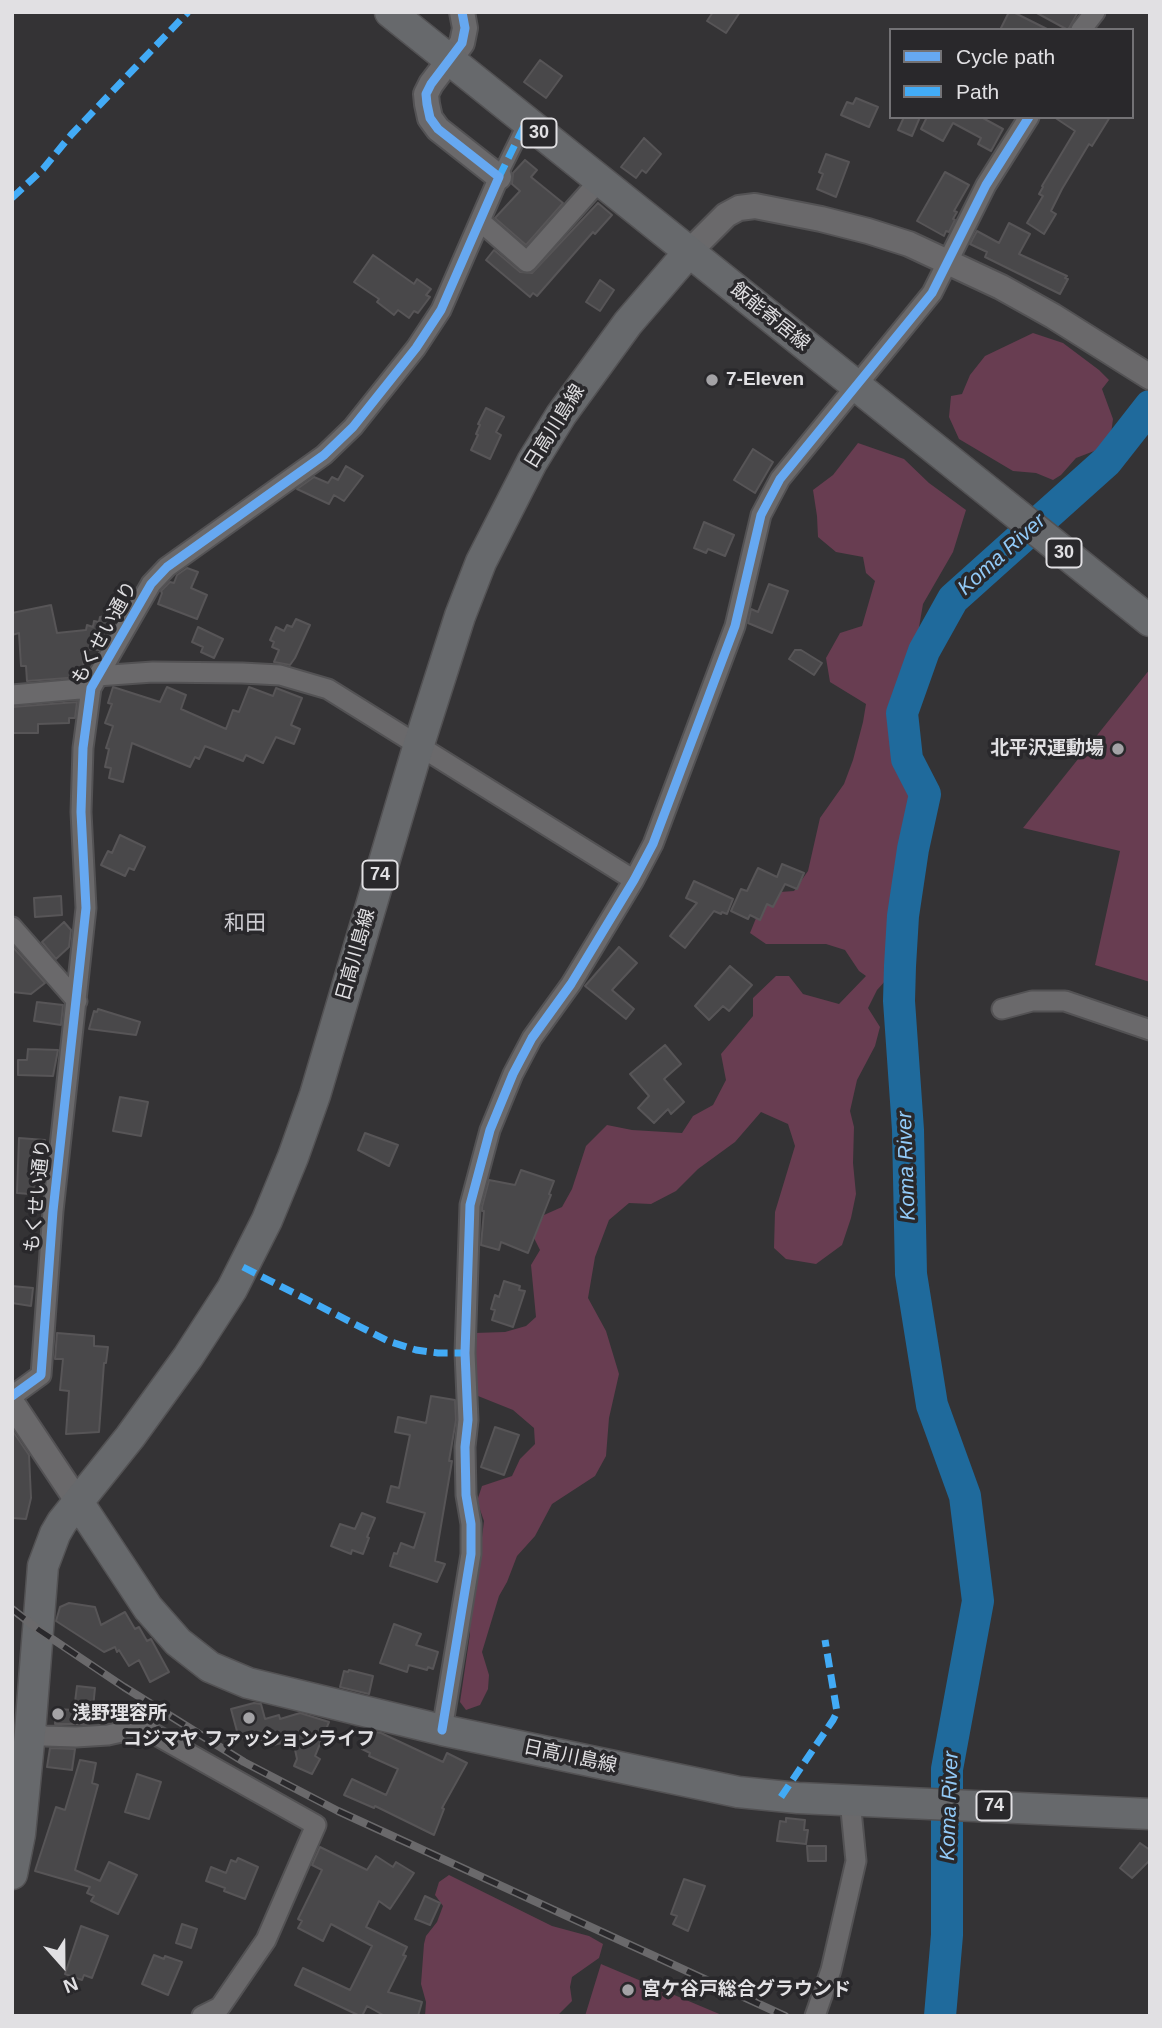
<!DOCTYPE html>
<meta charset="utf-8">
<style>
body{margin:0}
#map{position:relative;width:1162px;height:2028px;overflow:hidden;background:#343335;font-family:Arial,sans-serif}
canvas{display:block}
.frame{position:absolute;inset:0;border:14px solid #e1e0e3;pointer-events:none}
.legend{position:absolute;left:889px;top:28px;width:245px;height:91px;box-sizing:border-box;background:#29282b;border:2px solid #737275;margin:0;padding:9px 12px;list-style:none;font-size:21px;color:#e1e0e3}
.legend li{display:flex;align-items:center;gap:14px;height:35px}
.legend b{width:35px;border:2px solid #737275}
.north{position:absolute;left:28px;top:1930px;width:70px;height:70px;-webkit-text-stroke:5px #29282b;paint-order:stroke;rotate:159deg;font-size:19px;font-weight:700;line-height:28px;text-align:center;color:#e1e0e3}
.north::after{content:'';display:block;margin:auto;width:24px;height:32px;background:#e1e0e3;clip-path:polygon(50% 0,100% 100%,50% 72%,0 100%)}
</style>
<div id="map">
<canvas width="1162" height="2028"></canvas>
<div class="frame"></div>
<ul class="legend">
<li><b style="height:9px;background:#66a8f1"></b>Cycle path</li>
<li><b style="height:9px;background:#42abf6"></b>Path</li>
</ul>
<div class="north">N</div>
</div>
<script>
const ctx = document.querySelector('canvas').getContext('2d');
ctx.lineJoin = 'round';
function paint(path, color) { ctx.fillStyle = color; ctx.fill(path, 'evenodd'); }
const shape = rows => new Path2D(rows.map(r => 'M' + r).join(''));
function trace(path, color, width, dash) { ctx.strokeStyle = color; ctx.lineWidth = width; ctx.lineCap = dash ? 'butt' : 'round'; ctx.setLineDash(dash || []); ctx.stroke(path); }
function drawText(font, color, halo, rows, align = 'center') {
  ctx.font = font + ' Arial,"Noto Sans JP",sans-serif'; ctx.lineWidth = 7; ctx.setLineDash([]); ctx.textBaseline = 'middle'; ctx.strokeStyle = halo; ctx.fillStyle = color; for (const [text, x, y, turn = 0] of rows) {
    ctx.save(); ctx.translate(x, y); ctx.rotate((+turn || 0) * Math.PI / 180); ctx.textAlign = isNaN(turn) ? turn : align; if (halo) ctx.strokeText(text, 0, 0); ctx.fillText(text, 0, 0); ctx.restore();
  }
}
const green = shape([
 [1033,333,1063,343,1099,370,1109,380,1102,389,1113,419,1111,434,1102,448,1076,458,1061,475,1053,480,1036,473,1013,471,959,439,949,417,951,396,962,394,970,375,985,356],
 [858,443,904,459,929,483,966,510,953,552,923,604,918,633,898,687,894,712,890,736,899,764,912,785,914,815,925,831,926,853,921,865,901,886,896,920,895,954,887,979,877,990,868,1008,880,1027,875,1046,857,1080,850,1111,854,1127,853,1163,856,1194,851,1218,842,1245,816,1264,786,1259,774,1248,775,1212,795,1146,788,1124,761,1112,735,1142,698,1169,676,1191,651,1204,629,1203,609,1220,595,1257,588,1298,606,1331,619,1374,609,1418,606,1456,595,1476,552,1504,535,1536,517,1556,507,1582,499,1596,482,1652,489,1675,488,1689,480,1705,466,1710,460,1702,470,1634,468,1615,479,1561,484,1521,477,1501,482,1486,512,1476,520,1459,535,1444,534,1428,513,1410,478,1396,470,1383,474,1333,505,1332,526,1326,536,1317,531,1265,540,1250,533,1236,544,1215,562,1207,572,1189,586,1146,607,1125,632,1130,682,1133,693,1116,713,1105,726,1080,721,1054,753,1016,753,998,776,976,789,976,803,994,839,1004,866,976,859,971,845,950,826,944,766,944,750,933,763,901,780,892,794,891,808,871,820,818,844,784,853,760,863,722,866,704,830,682,826,658,840,633,862,626,875,581,866,573,863,557,836,552,818,537,817,516,813,490,833,475],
 [1150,669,1150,982,1095,965,1120,851,1023,828],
 [449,1875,552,1926,589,1936,603,1944,599,1958,572,1977,570,1987,572,2001,557,2016,425,2016,426,2002,421,1984,424,1944,426,1936,437,1922,443,1906,435,1895,439,1882],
 [601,1964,724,2016,585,2016]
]);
const river = shape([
 [940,2016,947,1935,947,1769,978,1601,965,1496,932,1405,911,1274,908,1130,899,1001,900,966,903,916,913,849,925,794,907,759,902,713,924,651,953,599,1107,461,1150,406]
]);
const building = shape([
 [713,12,740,12,726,33,707,21,713,12],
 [1009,12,1013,12,1049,30,1000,30,1009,12],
 [1035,12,1078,12,1068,30,1035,12],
 [540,60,562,76,546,98,524,82,540,60],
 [856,98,878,107,869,127,841,115,847,102,853,104,856,98],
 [904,117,920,117,912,136,898,130,904,117],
 [927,117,981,117,1003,129,991,151,978,144,981,138,953,123,943,141,921,129,927,117],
 [1054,117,1110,117,1092,146,1089,144,1062,189,1051,211,1056,214,1044,234,1027,223,1043,196,1039,194,1043,187,1042,186,1075,131,1054,117],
 [644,138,661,154,646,173,642,170,636,178,621,167,644,138],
 [826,154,849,162,836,197,817,189,823,174,819,172,826,154],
 [525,160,537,170,531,177,563,203,526,245,495,218,520,191,512,184,513,173,525,160],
 [945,172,969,185,954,211,957,212,953,219,955,220,949,232,946,231,944,236,917,221,945,172],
 [598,203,612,215,595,234,593,232,537,296,533,293,530,297,486,260,494,250,520,272,532,273,598,203],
 [1009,223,1030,234,1019,254,1067,276,1065,278,1068,279,1060,294,985,257,987,252,970,244,977,231,999,243,1009,223],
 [373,255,414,284,417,279,431,289,426,295,430,297,418,313,414,311,409,318,398,310,394,315,377,302,379,299,354,282,373,255],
 [600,280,614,290,600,311,586,302,600,280],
 [486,408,504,417,496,432,501,435,490,459,471,450,478,435,476,434,480,425,478,424,486,408],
 [753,449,773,462,755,493,734,480,753,449],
 [346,466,363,476,344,501,334,495,329,504,297,489,314,477,328,483,332,477,338,480,346,466],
 [704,522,734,535,725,556,708,549,706,553,694,548,704,522],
 [187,568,198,572,191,588,207,595,197,619,158,604,162,593,161,591,170,582,174,583,177,575,187,568],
 [769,584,788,591,772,633,748,623,751,609,758,612,769,584],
 [51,605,57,633,86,630,87,625,93,627,94,621,99,622,100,617,119,613,99,650,82,649,84,672,80,673,81,677,27,681,26,666,21,666,19,633,12,635,12,613,51,605],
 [296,619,310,625,295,658,290,665,274,662,279,650,272,647,274,642,270,640,276,627,284,631,287,625,292,627,296,619],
 [198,627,223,639,214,658,201,652,203,647,192,642,198,627],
 [795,650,801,650,822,663,814,675,789,659,795,650],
 [113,687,160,702,167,687,186,695,181,709,226,729,233,710,239,712,249,687,273,696,276,688,302,698,291,725,300,729,294,744,276,737,263,763,246,755,243,761,205,746,199,759,195,757,190,767,132,743,123,782,109,778,111,768,105,767,109,749,106,748,113,726,105,723,112,704,108,703,113,687],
 [77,702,75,718,69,718,69,723,38,724,38,733,12,733,12,707,77,702],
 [120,835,145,847,134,870,129,868,125,876,101,865,108,851,112,853,120,835],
 [782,864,804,873,797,889,785,884,773,907,767,904,760,920,750,915,748,919,731,911,741,889,747,891,758,868,777,877,782,864],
 [694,881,733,899,727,914,722,912,721,914,714,911,685,948,670,936,697,903,686,898,694,881],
 [61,896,62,915,35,917,34,898,61,896],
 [64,922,71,930,69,947,56,959,42,942,64,922],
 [12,946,45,983,31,994,12,992,12,946],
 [619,947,637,963,612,990,634,1009,626,1019,585,986,619,947],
 [730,966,752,985,729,1011,723,1006,709,1020,695,1006,730,966],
 [37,1002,63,1005,61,1025,34,1021,37,1002],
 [98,1009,140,1022,136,1035,89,1029,94,1011,97,1012,98,1009],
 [665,1045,681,1064,664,1079,684,1102,671,1114,668,1109,654,1123,638,1108,649,1096,630,1074,665,1045],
 [28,1049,58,1050,53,1076,18,1075,18,1060,27,1060,28,1049],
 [120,1097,148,1102,141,1136,113,1131,120,1097],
 [365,1133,398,1145,389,1166,358,1150,365,1133],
 [19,1138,45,1140,45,1149,47,1149,42,1195,17,1193,19,1138],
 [521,1170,554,1181,549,1194,551,1195,528,1253,501,1242,499,1250,481,1245,484,1211,482,1211,482,1207,489,1180,515,1185,521,1170],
 [504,1281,520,1286,519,1290,525,1291,513,1327,492,1320,495,1310,491,1309,495,1295,499,1297,504,1281],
 [12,1286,33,1288,31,1306,12,1303,12,1286],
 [57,1333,94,1336,94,1346,108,1347,106,1363,104,1363,99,1432,66,1434,69,1391,60,1390,63,1359,55,1359,57,1333],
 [431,1396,455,1400,456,1420,449,1461,452,1461,435,1561,445,1564,437,1582,390,1566,394,1553,397,1554,401,1543,414,1548,425,1513,387,1502,391,1486,399,1488,410,1435,395,1432,398,1417,426,1423,431,1396],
 [495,1427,519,1435,504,1475,481,1467,495,1427],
 [12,1430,29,1455,31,1498,26,1519,12,1518,12,1430],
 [362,1513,375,1518,367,1537,369,1538,363,1554,352,1550,351,1554,331,1546,340,1524,355,1529,362,1513],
 [69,1603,95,1607,101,1625,125,1612,135,1629,139,1627,147,1641,151,1639,169,1672,150,1682,139,1660,129,1666,119,1650,117,1652,115,1647,104,1652,56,1621,60,1607,69,1603],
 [394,1624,421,1634,416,1645,438,1652,433,1669,428,1667,427,1670,409,1665,407,1672,380,1663,394,1624],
 [349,1670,373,1676,369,1694,340,1687,344,1671,348,1672,349,1670],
 [77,1686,95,1688,93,1708,89,1707,88,1724,55,1724,56,1709,74,1710,77,1686],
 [254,1703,261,1704,265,1719,279,1715,280,1719,300,1713,329,1722,315,1756,320,1759,312,1774,294,1766,297,1759,293,1740,266,1747,264,1739,250,1743,238,1735,231,1709,254,1703],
 [370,1731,381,1733,443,1762,447,1753,467,1763,442,1808,444,1809,434,1835,375,1806,374,1808,344,1795,352,1779,386,1795,398,1769,369,1756,370,1753,362,1749,370,1731],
 [50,1748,75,1749,72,1770,47,1767,50,1748],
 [80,1760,96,1763,92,1783,98,1785,75,1870,100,1881,109,1862,137,1875,118,1914,91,1901,94,1896,87,1893,90,1887,35,1871,56,1807,65,1810,80,1760],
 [137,1774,161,1782,149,1819,125,1812,137,1774],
 [786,1818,805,1820,804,1830,808,1830,806,1844,777,1841,780,1821,786,1822,786,1818],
 [1140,1843,1150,1850,1150,1860,1132,1878,1120,1868,1140,1843],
 [807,1846,826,1846,826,1861,808,1861,807,1846],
 [320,1847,367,1870,376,1856,393,1867,396,1862,414,1873,390,1909,379,1901,366,1927,407,1947,403,1955,406,1956,388,1992,422,2002,418,2016,385,2016,367,2006,362,2016,360,2016,295,1985,303,1968,350,1990,372,1946,331,1924,323,1941,298,1928,302,1921,298,1919,322,1870,312,1865,320,1847],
 [238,1858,258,1867,245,1899,224,1891,225,1888,206,1881,211,1867,226,1873,231,1860,236,1862,238,1858],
 [684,1879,705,1886,688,1931,673,1924,677,1916,671,1914,684,1879],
 [425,1896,440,1903,430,1925,415,1919,425,1896],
 [182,1924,197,1929,191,1948,176,1943,182,1924],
 [81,1926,108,1936,92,1978,84,1975,82,1980,65,1974,81,1926],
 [154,1955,164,1959,165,1956,182,1962,168,1995,142,1984,154,1955]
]);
const pedestrian = shape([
 [499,177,526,122]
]);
const minor = shape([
 [1081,30,1095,12],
 [481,222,527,262,599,181],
 [97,676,153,672,242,673,280,675,328,689,634,880],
 [12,695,91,688],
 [12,927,77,1001],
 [1002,1009,1032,1001,1065,1001,1150,1030],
 [12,1396,41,1375,53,1211,86,908,81,812,83,748,91,688,151,584,167,567,324,455,353,427,416,348,441,310,499,177],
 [442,1730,471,1554,471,1524,466,1495,465,1447,468,1420,465,1353,470,1205,490,1130,513,1074,532,1038,571,984,634,880,653,844,735,626,761,515,780,479,932,293,986,185,1029,117],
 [30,1732,45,1736,76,1737,108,1735,135,1729,147,1730,316,1825,266,1940,220,2007,202,2016],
 [815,2016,831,1970,856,1861,850,1800]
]);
const tertiary = shape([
 [462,12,465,28,462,43,431,84,426,94,427,104,430,118,438,129,499,177],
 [689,252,726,215,739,208,755,206,821,219,868,231,909,244,1001,287,1053,316,1150,377],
 [12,1403,78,1502]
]);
const primary = shape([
 [390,12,1150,621],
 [78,1502,148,1608,178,1642,210,1667,248,1683,442,1730,738,1792,798,1798,1150,1814],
 [12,1874,20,1834,30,1732,43,1566,55,1534,62,1522,130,1437,188,1357,232,1289,267,1220,293,1157,315,1095,419,744,460,616,481,562,532,462,561,415,628,323,689,252]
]);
const rail = shape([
 [12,1609,39,1630,124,1687,244,1762,338,1811,785,2016]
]);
const quiet = shape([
 [499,177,526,122],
 [12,198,43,169,71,135,188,12],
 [243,1267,388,1341,416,1350,438,1353,465,1353],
 [781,1797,833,1720,837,1712,825,1640]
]);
const cycleway = shape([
 [12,1396,41,1375,53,1211,86,908,81,812,83,748,91,688,151,584,167,567,324,455,353,427,416,348,441,310,499,177,438,129,430,118,427,104,426,94,431,84,462,43,465,28,462,12],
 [442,1730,471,1554,471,1524,466,1495,465,1447,468,1420,465,1353,470,1205,490,1130,513,1074,532,1038,571,984,634,880,653,844,735,626,761,515,780,479,932,293,986,185,1029,117]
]);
const markers = [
 [712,380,7,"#a4a3a6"],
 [1118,749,7,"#a4a3a6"],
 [58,1714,7,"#a4a3a6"],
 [249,1718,7,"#a4a3a6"],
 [628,1990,7,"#a4a3a6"]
];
const shields = [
 [539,133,35],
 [1064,553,35],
 [380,875,35],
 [994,1806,35]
];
const shieldNames = [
 ["30",539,133],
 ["30",1064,553],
 ["74",380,875],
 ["74",994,1806]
];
const streetNames = [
 ["飯能寄居線",770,317,39],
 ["日高川島線",555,427,-58],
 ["もくせい通り",105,633,-61],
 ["日高川島線",356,955,-74],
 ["もくせい通り",38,1196,-84],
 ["日高川島線",570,1757,12]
];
const poiNames = [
 ["7-Eleven",726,380],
 ["北平沢運動場",1104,749,"right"],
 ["浅野理容所",72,1714],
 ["コジマヤ ファッションライフ",249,1740,"center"],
 ["宮ケ谷戸総合グラウンド",642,1990]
];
const waterNames = [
 ["Koma River",1002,555,-42],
 ["Koma River",907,1166,-92],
 ["Koma River",950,1806,-88]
];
const neighbourhoodNames = [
 ["和田",245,924]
];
paint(green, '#683d51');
trace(river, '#1f6a9c', 32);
paint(building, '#49484a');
trace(building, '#575557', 2);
trace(pedestrian, '#535254', 18);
trace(minor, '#535254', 23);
trace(tertiary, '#535254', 28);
trace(primary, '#535254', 33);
trace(pedestrian, '#6a696b', 14);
trace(minor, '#6a696b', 19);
trace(tertiary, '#6a696b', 24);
trace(primary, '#67696c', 30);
trace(rail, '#6a696b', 8);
trace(rail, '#29282b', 5, [16]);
trace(quiet, '#42abf6', 7, [14, 7]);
trace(cycleway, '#66a8f1', 9);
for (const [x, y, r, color] of markers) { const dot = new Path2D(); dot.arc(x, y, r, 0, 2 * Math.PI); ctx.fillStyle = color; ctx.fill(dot); trace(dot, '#29282b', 2.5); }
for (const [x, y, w] of shields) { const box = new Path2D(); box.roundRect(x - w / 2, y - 14.5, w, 29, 5); ctx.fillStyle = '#29282b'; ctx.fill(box); trace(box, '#e1e0e3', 2); }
drawText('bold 18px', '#e1e0e3', null, shieldNames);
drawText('19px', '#e1e0e3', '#29282b', streetNames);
drawText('bold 19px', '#e1e0e3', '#29282b', poiNames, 'left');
drawText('italic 21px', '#92caf8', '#29282b', waterNames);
drawText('21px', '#cecdd2', '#29282b', neighbourhoodNames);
</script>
